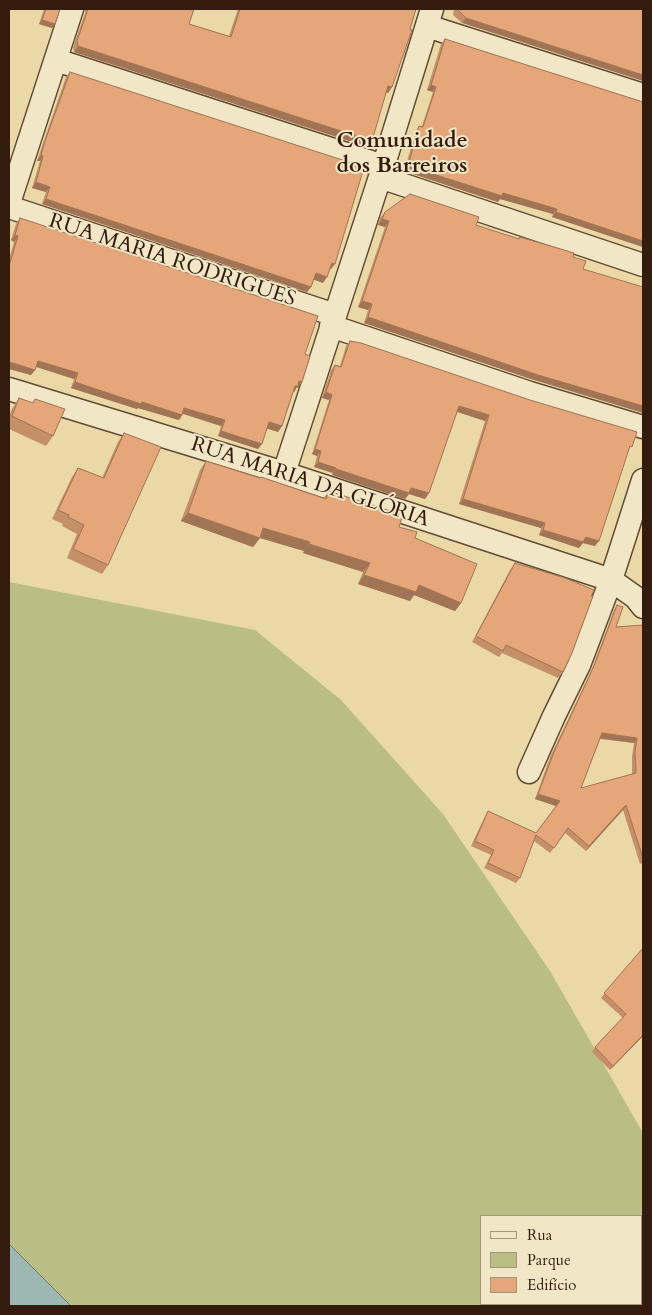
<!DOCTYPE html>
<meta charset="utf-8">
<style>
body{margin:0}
#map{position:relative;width:652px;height:1315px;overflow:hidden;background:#ead9a7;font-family:Cardo,serif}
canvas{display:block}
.frame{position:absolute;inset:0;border:10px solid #331c0d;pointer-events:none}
.legend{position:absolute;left:480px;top:1215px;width:162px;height:90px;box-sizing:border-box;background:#f1e6c6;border:1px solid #a5957c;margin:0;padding:6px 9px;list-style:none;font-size:15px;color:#331c0d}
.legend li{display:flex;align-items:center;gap:10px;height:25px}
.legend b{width:25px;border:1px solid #a5957c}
</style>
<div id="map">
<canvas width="652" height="1315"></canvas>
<div class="frame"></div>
<ul class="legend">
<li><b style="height:6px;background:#f1e6c6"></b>Rua</li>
<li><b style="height:14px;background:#bbbe84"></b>Parque</li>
<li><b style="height:14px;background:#e5a679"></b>Edifício</li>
</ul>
</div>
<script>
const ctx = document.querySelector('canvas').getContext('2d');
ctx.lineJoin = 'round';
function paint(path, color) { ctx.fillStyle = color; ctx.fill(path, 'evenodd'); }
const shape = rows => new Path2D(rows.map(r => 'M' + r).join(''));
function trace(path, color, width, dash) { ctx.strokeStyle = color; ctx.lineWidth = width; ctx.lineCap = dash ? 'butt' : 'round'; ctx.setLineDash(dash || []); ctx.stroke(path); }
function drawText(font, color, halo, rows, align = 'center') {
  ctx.font = font + ' Cardo,serif'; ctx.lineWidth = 4; ctx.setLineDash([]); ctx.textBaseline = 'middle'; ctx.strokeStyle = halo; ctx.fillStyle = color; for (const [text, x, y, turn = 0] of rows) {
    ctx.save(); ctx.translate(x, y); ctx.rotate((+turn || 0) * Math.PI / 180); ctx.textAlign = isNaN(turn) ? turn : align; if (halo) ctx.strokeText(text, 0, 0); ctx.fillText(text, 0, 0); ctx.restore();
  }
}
const green = shape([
 [9,582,255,630,341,700,443,814,550,971,643,1133,643,1256,641,1276,641,1216,481,1216,481,1304,637,1304,636,1306,71,1306,9,1244]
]);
const water = shape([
 [9,1244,71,1306,9,1306,9,1244]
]);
const minor = shape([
 [427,26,643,95],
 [56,60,383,166],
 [380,177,643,265],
 [9,203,72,9],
 [9,207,335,315],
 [331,326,530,393,643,427],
 [9,389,284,473,611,580,635,597,643,607],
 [284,473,380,177,432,9],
 [529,772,554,716,579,665,611,580,643,480]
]);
const wall = shape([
 [44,9,60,9,52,28,39,24],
 [85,9,194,9,189,24,229,36,238,9,416,9,392,87,388,93,386,92,368,147,74,52,73,47,85,13],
 [454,9,643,9,462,23,453,15],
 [445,39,643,247,552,217,553,214,500,199,498,202,404,171,416,131,419,126,422,126,433,92,427,90,441,44],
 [70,72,331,269,330,269,323,283,314,279,311,287,307,292,42,204,46,192,32,188,40,161,37,161,42,146,66,77],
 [385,212,476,225,518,239,520,237,534,380,364,323,368,310,358,307,385,227,378,225,380,218],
 [20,218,305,354,298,388,297,387,294,392,293,392,282,426,278,432,267,428,258,449,218,436,221,426,183,414,179,420,138,408,137,409,71,388,74,379,36,367,35,370,31,375,9,369,9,259,14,242,11,240,16,224],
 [350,341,628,452,595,546,583,543,579,548,539,535,541,528,459,504,485,421,457,412,429,493,425,499,409,494,405,499,332,475,333,473,314,467,317,456,312,454,329,400,322,398,331,370,335,365,340,366,346,346],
 [19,398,32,403,35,399,53,436,46,446,9,429,9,416,12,409],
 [124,433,108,565,102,574,67,558,77,534,62,526,63,524,52,519,72,477,78,468,102,478,118,442],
 [206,461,323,499,329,491,399,527,415,538,461,603,455,611,414,595,410,601,358,584,363,572,303,553,304,551,260,538,253,547,181,521,200,470],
 [515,563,591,596,563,672,558,678,502,653,499,657,472,642,510,570],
 [617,605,616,627,643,625,643,863,640,864,623,810,586,851,565,833,550,853,534,841,520,878,516,883,484,868,491,855,471,846,485,816,488,811,536,833,556,806,535,799,550,757,591,671,614,610],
 [600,739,634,743,632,757,632,774,581,788],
 [643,948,643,1036,610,1070,592,1052,595,1047,623,1018,601,998]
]);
const shadedWall = shape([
 [466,18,643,75,643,81,462,23],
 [42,20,55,24,52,28,39,24],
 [78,46,372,141,368,147,74,52],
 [431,85,436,87,433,92,427,90],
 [388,86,392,87,388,93,384,92],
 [41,155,43,156,40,161,37,161],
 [408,166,503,193,557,209,553,214,500,199,498,202,404,171],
 [36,182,50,187,46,192,32,188],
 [46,199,311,287,307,292,42,204],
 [556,212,643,241,643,247,552,217],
 [382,219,389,221,385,227,378,225],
 [15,235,18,236,14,242,11,240],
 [332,263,335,264,331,269,328,269],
 [316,273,327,277,323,283,312,279],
 [362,301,372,304,368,310,358,307],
 [368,317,643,406,643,413,534,380,364,323],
 [38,361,78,373,74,379,34,366],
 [9,362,35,370,31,375,9,369],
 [299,381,302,382,298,388,297,387,294,392,291,391],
 [75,382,142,402,182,415,179,420,138,408,137,409,71,388],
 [326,392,332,395,329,400,322,398],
 [459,406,489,415,485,421,455,411],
 [184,408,225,420,221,426,181,413],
 [269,422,282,426,278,432,265,428],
 [221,431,262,444,258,449,218,436],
 [315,449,321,451,317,456,312,454],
 [318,462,336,468,333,473,314,467],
 [336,469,411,488,429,493,425,499,409,494,405,499,332,475],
 [463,499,545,523,541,528,459,504],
 [188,513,263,528,310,542,304,551,260,538,253,547,181,521],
 [543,530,586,537,599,541,595,546,583,543,579,548,539,535],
 [309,544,370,563,363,572,303,553],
 [364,575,419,585,461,603,455,611,414,595,410,601,358,584],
 [602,733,637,738,634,743,598,738],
 [538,794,560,801,556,806,535,799],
 [626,805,623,810,586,851,589,846],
 [643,1035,643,1036,610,1070,613,1066]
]);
const building = shape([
 [46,9,60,9,55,24,42,20,46,9],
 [88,9,194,9,189,24,231,37,240,9,416,9,410,29,412,30,392,87,388,86,372,141,78,46,77,41,88,9],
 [457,9,643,9,643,75,466,18,457,9],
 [445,39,643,102,643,241,556,212,557,209,503,193,502,196,408,166,419,126,423,127,436,87,431,85,445,39],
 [70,72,361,166,363,171,335,264,332,263,327,277,316,273,311,287,46,199,50,187,36,182,43,156,41,155,45,141,70,72],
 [410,194,479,217,476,225,519,239,520,237,574,253,573,257,586,261,583,269,643,287,643,406,538,375,368,317,372,304,362,301,389,221,382,219,385,212,410,194],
 [20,218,318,316,305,354,310,356,302,382,299,381,298,386,295,386,282,426,269,422,262,444,221,431,225,420,184,408,182,415,142,402,141,404,75,382,78,373,38,361,35,370,9,362,9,266,18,236,15,235,20,218],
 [350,341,361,343,530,400,637,432,632,447,630,446,599,541,586,537,583,542,543,530,545,523,463,499,489,415,459,406,429,493,411,488,409,493,336,469,336,468,318,462,321,451,315,449,332,395,326,392,335,365,341,367,350,341],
 [19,398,33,403,35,399,65,409,53,436,12,416,19,398],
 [124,433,161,447,108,565,73,549,84,525,68,517,69,515,58,510,78,468,104,478,124,433],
 [206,461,260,478,261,477,326,499,329,491,403,515,399,527,417,532,415,538,477,564,461,603,419,585,416,592,364,575,370,563,309,544,310,542,263,528,260,538,188,513,206,461],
 [515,563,565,578,594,590,591,596,593,596,572,653,563,672,506,645,503,651,476,636,515,563],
 [617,605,623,607,616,627,643,625,643,858,626,805,589,846,568,828,554,848,536,835,520,878,488,863,494,850,475,841,488,811,536,833,560,801,538,794,554,752,594,666,617,605],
 [602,733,637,738,635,752,636,773,581,788,602,733],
 [643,948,643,1035,613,1066,595,1047,626,1014,604,993,643,948]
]);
const streetNames = [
 ["RUA MARIA RODRIGUES",172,261,18],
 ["RUA MARIA DA GLÓRIA",310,483,18]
];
const neighbourhoodNames = [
 ["Comunidade",402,142],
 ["dos Barreiros",402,167]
];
paint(green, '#bbbe84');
paint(water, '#9db7b3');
trace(water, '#737971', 1);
trace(minor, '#614b34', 25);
trace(minor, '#f1e6c6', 22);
paint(wall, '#c58f68');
paint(shadedWall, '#a07455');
paint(building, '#e5a679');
trace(building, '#a07455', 1);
drawText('21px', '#331c0d', '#f1e6c6', streetNames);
drawText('bold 22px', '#331c0d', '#f1e6c6', neighbourhoodNames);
</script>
